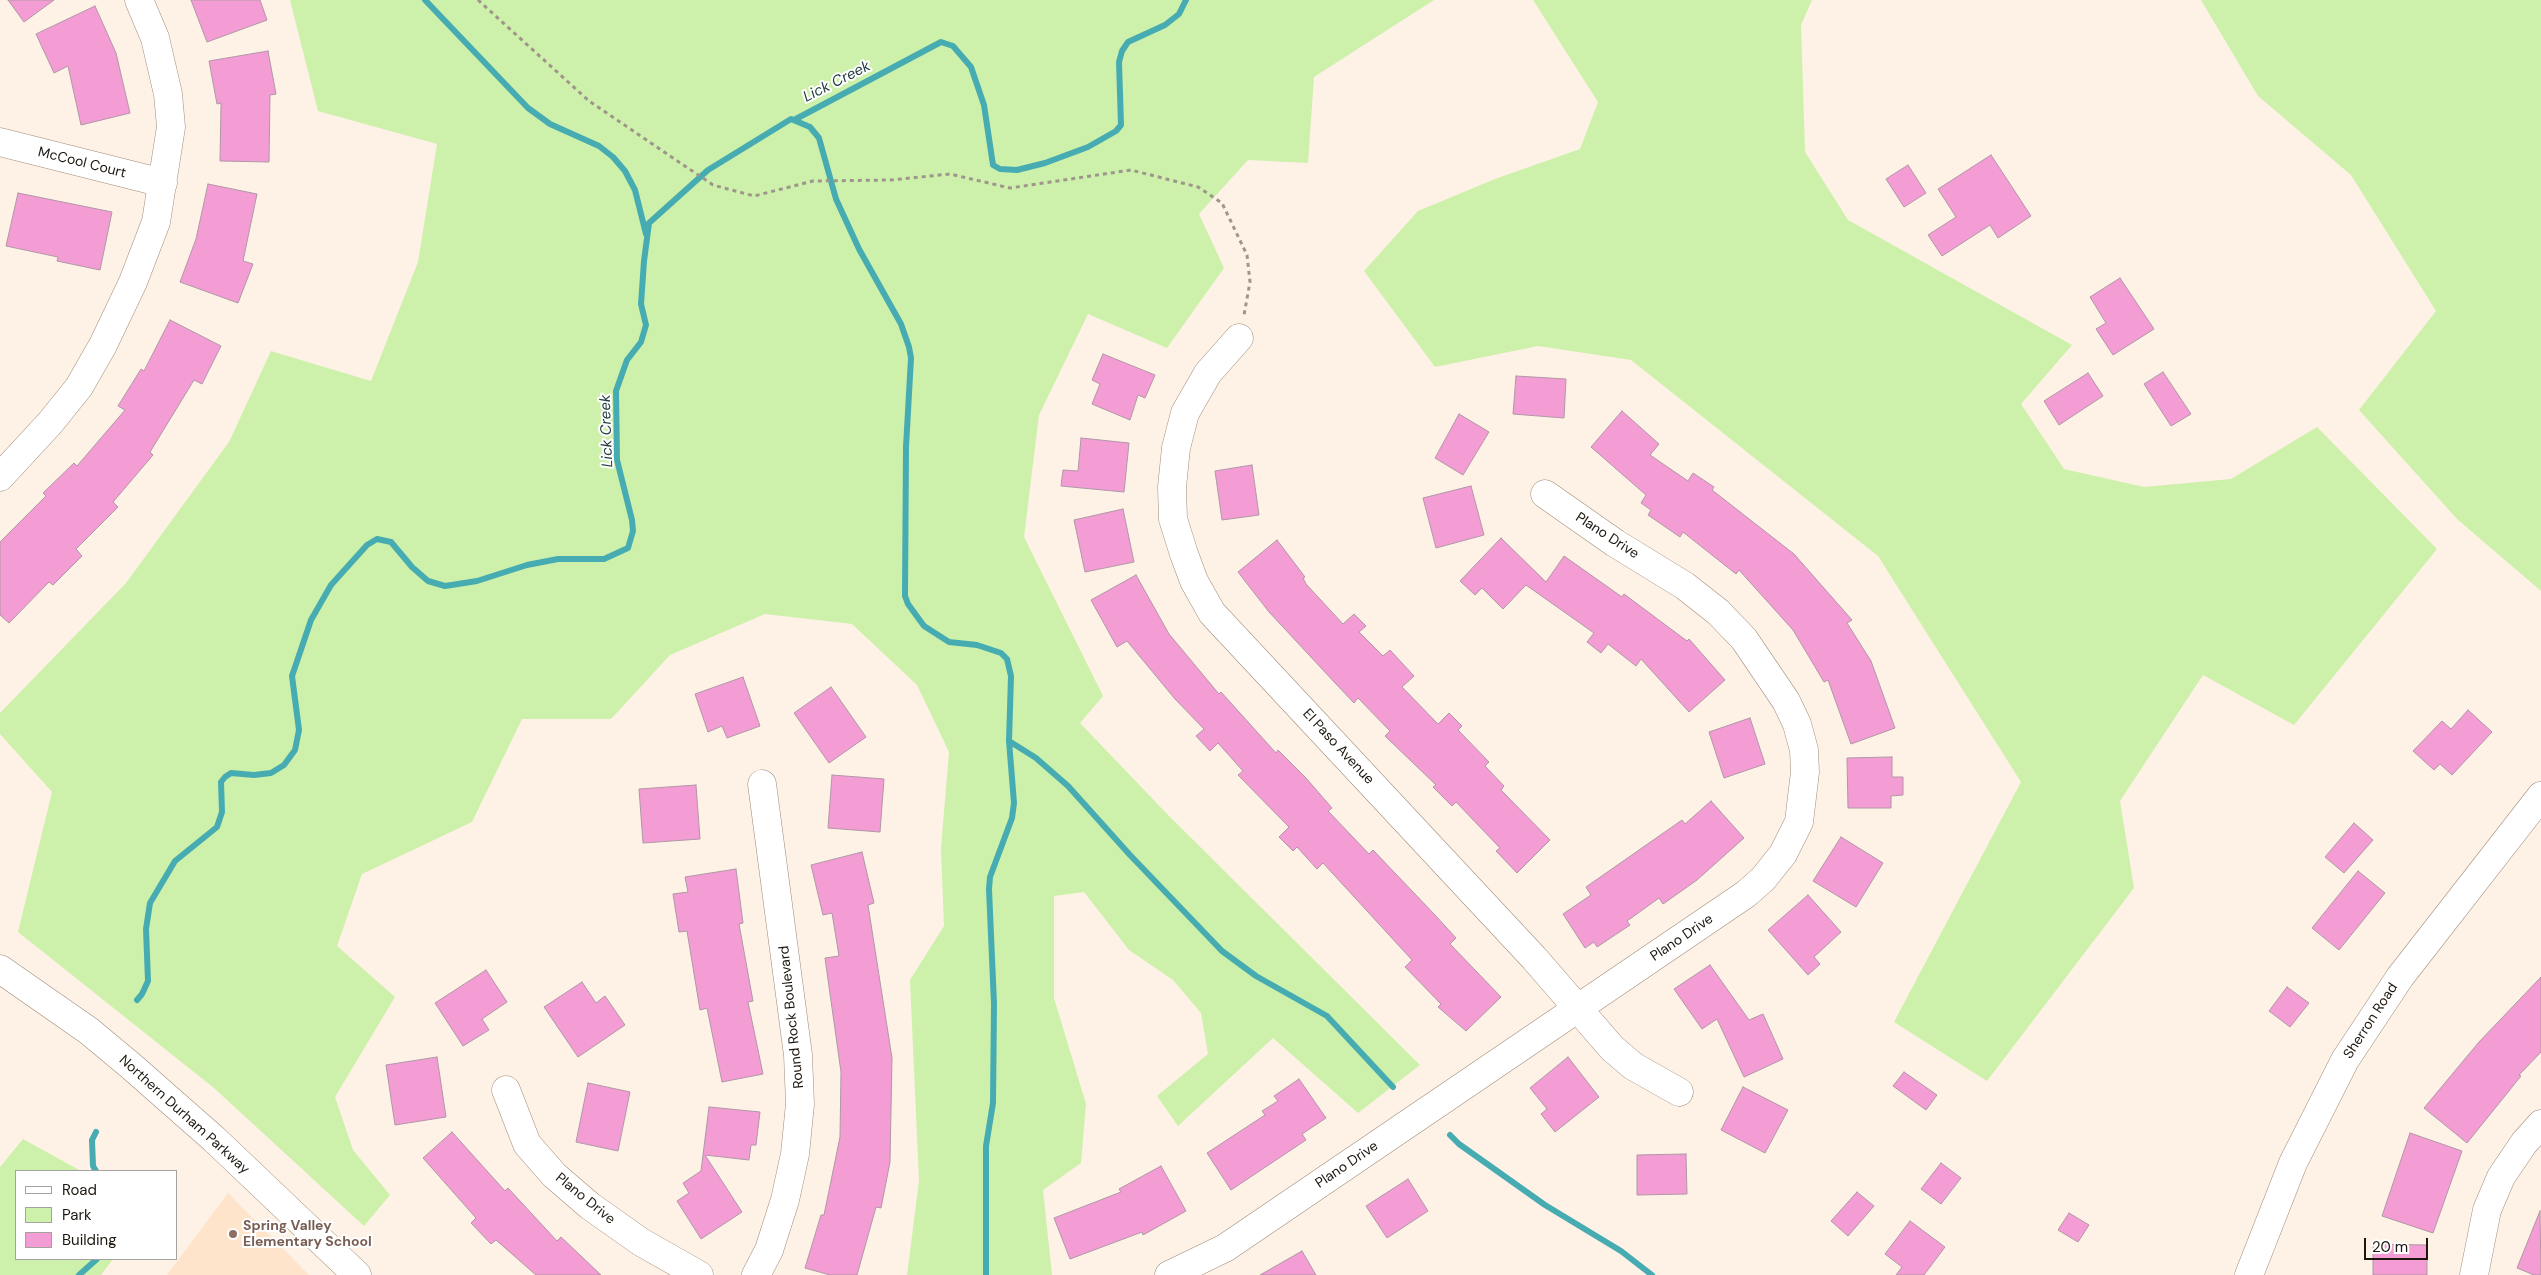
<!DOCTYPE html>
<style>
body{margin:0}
#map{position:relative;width:2541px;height:1275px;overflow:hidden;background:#fef1e5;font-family:"DM Sans",sans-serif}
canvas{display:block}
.legend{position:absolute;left:15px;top:1170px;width:162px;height:90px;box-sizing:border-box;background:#fff;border:1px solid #a4a29f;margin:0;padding:6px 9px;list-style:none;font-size:15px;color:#1c160f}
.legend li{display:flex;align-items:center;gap:10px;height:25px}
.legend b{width:25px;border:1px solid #a4a29f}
.scale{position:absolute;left:2364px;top:1238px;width:64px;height:22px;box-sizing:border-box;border:2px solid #1c160f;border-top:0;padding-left:6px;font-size:15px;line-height:18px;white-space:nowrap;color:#1c160f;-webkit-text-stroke:4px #fff;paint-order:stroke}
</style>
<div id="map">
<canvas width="2541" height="1275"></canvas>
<ul class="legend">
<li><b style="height:6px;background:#fff"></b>Road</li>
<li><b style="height:14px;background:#cdf1ab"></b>Park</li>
<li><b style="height:14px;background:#f49dd4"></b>Building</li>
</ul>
<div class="scale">20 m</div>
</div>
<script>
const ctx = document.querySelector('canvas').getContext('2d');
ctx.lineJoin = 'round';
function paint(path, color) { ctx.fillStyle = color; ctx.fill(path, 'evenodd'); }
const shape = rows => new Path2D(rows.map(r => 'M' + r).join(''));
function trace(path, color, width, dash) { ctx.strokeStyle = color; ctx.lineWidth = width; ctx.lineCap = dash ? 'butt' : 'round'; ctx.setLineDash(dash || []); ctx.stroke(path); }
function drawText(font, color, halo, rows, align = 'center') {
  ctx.font = font + ' "DM Sans",sans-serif'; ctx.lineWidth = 4; ctx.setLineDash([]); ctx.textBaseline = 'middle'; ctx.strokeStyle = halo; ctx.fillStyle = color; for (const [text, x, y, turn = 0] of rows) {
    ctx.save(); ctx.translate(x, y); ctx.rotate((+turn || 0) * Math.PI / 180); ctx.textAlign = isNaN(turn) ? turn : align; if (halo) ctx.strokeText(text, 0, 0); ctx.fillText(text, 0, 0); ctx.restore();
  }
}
const built = shape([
 [228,1193,309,1275,167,1275]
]);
const green = shape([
 [290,0,1434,0,1314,77,1308,163,1248,160,1199,214,1224,268,1167,348,1088,314,1039,415,1024,537,1103,696,1080,723,1169,816,1420,1065,1358,1113,1273,1038,1178,1126,1157,1096,1208,1054,1201,1013,1173,980,1129,950,1084,892,1054,896,1054,998,1086,1104,1081,1163,1043,1190,1052,1275,907,1275,919,1181,910,980,944,926,941,848,949,752,917,685,852,624,765,614,670,655,611,719,522,719,472,822,362,874,337,946,395,997,335,1097,353,1150,390,1195,364,1226,214,1088,18,932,52,792,0,734,0,713,126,583,229,442,271,351,371,381,418,262,437,144,318,111],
 [1533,0,1812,0,1801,25,1805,152,1848,220,2072,345,2021,404,2064,469,2144,487,2231,479,2317,427,2437,549,2294,725,2203,675,2120,801,2134,888,1987,1081,1894,1022,2021,782,1878,556,1631,360,1538,346,1435,367,1364,271,1418,211,1495,179,1580,149,1598,102],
 [2201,0,2541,0,2541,591,2457,519,2359,410,2436,311,2351,175,2258,96],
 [23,1139,81,1171,16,1171,16,1259,113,1259,101,1275,0,1275,0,1167]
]);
const stream = shape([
 [425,0,528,108,550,124,599,146,613,157,625,171,635,190,646,234],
 [794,120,941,42,953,46,971,67,984,105,993,165,1000,169,1017,170,1045,163,1088,147,1116,131,1121,125,1119,62,1122,51,1128,42,1165,25,1179,14,1186,0],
 [1009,741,1036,758,1068,786,1130,855,1222,951,1256,976,1327,1016,1393,1087],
 [137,1000,142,994,148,981,146,929,150,903,175,861,217,827,222,812,221,782,225,777,231,773,254,775,271,773,284,765,295,750,299,730,292,676,311,620,331,585,367,545,377,539,391,542,412,567,428,581,445,586,477,581,527,565,558,559,604,559,628,548,633,531,632,520,617,460,616,391,627,360,641,342,646,325,641,304,644,261,649,223,708,170,791,119,810,127,819,138,836,199,859,249,901,324,909,347,911,358,906,447,905,596,908,604,924,626,949,642,977,645,1001,653,1007,659,1011,676,1009,741,1014,803,1012,818,990,877,989,889,994,1004,993,1103,986,1146,986,1275],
 [1450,1135,1459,1144,1545,1205,1621,1251,1652,1275],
 [96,1171,93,1166,92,1140,96,1132],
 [79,1275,97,1259]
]);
const building = shape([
 [8,0,54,0,24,22,8,0],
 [191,0,260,0,267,20,207,42,191,0],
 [95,6,116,53,130,113,81,125,68,66,54,73,36,34,95,6],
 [268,51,276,94,270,95,269,162,220,161,221,103,217,104,209,61,268,51],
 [1991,155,2031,216,1998,238,1990,225,1942,256,1928,235,1956,217,1938,189,1991,155],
 [1908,165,1926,193,1904,207,1886,179,1908,165],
 [208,184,257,194,243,261,253,264,238,303,180,282,196,239,208,184],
 [18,193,112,212,100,270,57,261,58,257,6,246,18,193],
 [2120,278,2154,329,2113,355,2096,329,2106,323,2090,297,2120,278],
 [170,320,221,346,202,384,194,380,150,452,153,455,113,502,118,507,76,549,82,556,53,585,49,582,9,623,0,615,0,542,46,496,43,493,74,463,77,466,125,410,118,406,141,369,144,371,170,320],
 [1103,354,1155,375,1145,398,1138,395,1130,420,1092,404,1100,384,1092,380,1103,354],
 [2163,372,2191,414,2171,426,2144,384,2163,372],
 [2088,373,2103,396,2059,425,2044,401,2088,373],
 [1516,376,1566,379,1564,418,1513,414,1516,376],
 [1622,411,1659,444,1650,455,1688,481,1693,473,1714,487,1712,490,1794,554,1852,620,1847,623,1871,661,1895,728,1851,744,1828,680,1824,682,1793,630,1739,570,1736,574,1683,532,1680,537,1648,515,1651,510,1641,503,1646,495,1591,447,1622,411],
 [1459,414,1489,432,1463,475,1435,458,1459,414],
 [1081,438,1129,443,1124,492,1061,486,1063,470,1078,471,1081,438],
 [1252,465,1259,515,1222,520,1215,471,1252,465],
 [1471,486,1484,535,1436,548,1423,498,1471,486],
 [1123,509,1134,562,1085,572,1074,520,1123,509],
 [1501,538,1546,582,1564,556,1622,597,1624,594,1687,641,1689,639,1725,680,1689,712,1641,659,1636,666,1608,644,1601,653,1587,642,1594,633,1526,585,1503,609,1482,588,1475,595,1460,581,1501,538],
 [1277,540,1305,577,1303,578,1306,584,1343,624,1354,614,1366,626,1359,632,1383,656,1390,650,1414,676,1402,687,1438,724,1449,713,1462,726,1458,730,1489,762,1485,766,1504,786,1501,790,1550,840,1517,873,1496,851,1500,848,1456,802,1452,806,1433,787,1436,785,1385,736,1390,731,1358,698,1354,703,1336,684,1269,612,1238,572,1277,540],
 [1136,575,1169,634,1219,694,1221,692,1276,753,1278,750,1306,778,1332,808,1328,811,1369,854,1373,850,1435,915,1456,938,1450,944,1501,997,1466,1031,1438,1007,1441,1004,1405,967,1412,960,1323,863,1317,869,1297,847,1293,851,1279,837,1289,827,1238,775,1243,771,1218,743,1210,751,1196,736,1204,729,1175,699,1127,641,1117,647,1091,600,1136,575],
 [743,677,760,726,727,738,722,726,708,732,695,694,743,677],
 [831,687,866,737,829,763,794,713,831,687],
 [2468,710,2492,732,2452,775,2440,764,2434,770,2413,751,2442,721,2451,729,2468,710],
 [1750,718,1765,764,1724,778,1709,732,1750,718],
 [1892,757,1892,777,1903,777,1903,795,1891,796,1891,808,1848,808,1847,758,1892,757],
 [832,775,884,779,880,832,828,828,832,775],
 [696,785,700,839,643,843,639,789,696,785],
 [1711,801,1744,838,1697,880,1663,904,1659,898,1627,921,1630,925,1597,947,1594,942,1585,948,1563,914,1591,895,1586,887,1682,820,1685,824,1711,801],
 [2354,823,2373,840,2344,873,2325,857,2354,823],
 [1841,837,1883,863,1856,907,1813,881,1841,837],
 [862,852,874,903,868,905,892,1058,890,1162,881,1208,876,1207,857,1275,830,1275,805,1268,821,1215,824,1215,840,1137,841,1072,825,958,839,956,832,913,823,915,811,865,862,852],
 [736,869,743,923,739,924,753,1001,748,1002,763,1074,722,1082,707,1008,700,1010,687,931,679,932,673,894,688,892,685,877,736,869],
 [2358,871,2385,893,2339,950,2312,928,2358,871],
 [1808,895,1841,932,1814,957,1820,964,1808,975,1768,930,1808,895],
 [1710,965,1749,1020,1763,1014,1783,1059,1744,1077,1717,1019,1702,1029,1674,989,1710,965],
 [486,970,507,1002,482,1019,489,1030,463,1046,435,1003,486,970],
 [2541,977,2541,1052,2519,1075,2521,1076,2467,1143,2424,1108,2479,1042,2541,977],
 [582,982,596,1003,605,996,625,1025,578,1057,544,1007,582,982],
 [2287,987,2309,1003,2290,1027,2269,1011,2287,987],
 [437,1057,446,1117,395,1125,386,1065,437,1057],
 [1568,1057,1599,1097,1555,1132,1541,1114,1547,1109,1530,1088,1568,1057],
 [1904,1072,1937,1095,1926,1110,1893,1086,1904,1072],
 [1299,1079,1326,1118,1302,1134,1306,1140,1231,1190,1207,1153,1265,1115,1262,1111,1278,1101,1274,1096,1299,1079],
 [588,1083,630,1092,618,1151,576,1142,588,1083],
 [1743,1087,1788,1110,1765,1153,1721,1130,1743,1087],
 [709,1107,760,1112,756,1145,751,1145,749,1160,705,1155,742,1212,701,1239,677,1201,689,1193,683,1183,701,1171,709,1107],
 [452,1132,505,1191,508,1188,557,1241,561,1237,601,1275,536,1275,496,1240,491,1244,471,1223,476,1218,423,1158,452,1132],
 [2410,1133,2462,1151,2433,1233,2382,1216,2410,1133],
 [1686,1154,1687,1194,1637,1195,1637,1155,1686,1154],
 [1941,1163,1961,1178,1941,1204,1921,1189,1941,1163],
 [1161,1166,1186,1211,1143,1235,1142,1232,1070,1259,1054,1218,1121,1192,1119,1189,1161,1166],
 [1408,1179,1428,1211,1387,1238,1366,1206,1408,1179],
 [1857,1192,1874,1206,1848,1236,1831,1221,1857,1192],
 [2540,1211,2541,1275,2534,1275,2517,1268,2540,1211],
 [2069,1213,2089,1225,2078,1242,2058,1230,2069,1213],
 [1910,1221,1945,1247,1924,1275,1896,1275,1902,1267,1885,1254,1910,1221],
 [2373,1244,2427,1245,2427,1275,2373,1275,2373,1244],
 [1302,1251,1316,1275,1260,1275,1302,1251]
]);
const path = shape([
 [478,0,589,101,713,185,754,196,813,181,891,180,950,174,1010,188,1131,170,1198,187,1222,203,1247,255,1250,282,1244,315]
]);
const minor = shape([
 [0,142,163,183],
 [1239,338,1208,373,1185,413,1176,448,1172,487,1173,519,1184,554,1194,581,1212,613,1534,958,1612,1048,1633,1066,1679,1092],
 [0,477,50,423,79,387,103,345,133,282,156,222,171,127,168,94,155,38,139,0],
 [0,969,89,1031,131,1066,214,1139,357,1275],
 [506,1090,527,1144,554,1175,590,1206,641,1242,699,1275],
 [756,1275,769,1250,785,1200,795,1154,800,1104,798,1055,762,784],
 [1169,1275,1225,1248,1746,894,1763,879,1783,854,1799,822,1805,772,1804,750,1797,724,1786,701,1744,639,1718,612,1685,586,1615,543,1545,494],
 [2474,1275,2487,1210,2501,1177,2524,1143,2541,1124]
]);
const major = shape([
 [2249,1275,2293,1163,2345,1060,2400,977,2541,796]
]);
const markers = [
 [233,1234,5,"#8d6e63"]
];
const streetNames = [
 ["McCool Court",82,163,14],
 ["Plano Drive",1607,536,33],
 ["El Paso Avenue",1338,747,47],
 ["Plano Drive",1682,938,-34],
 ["Round Rock Boulevard",792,1017,-96],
 ["Sherron Road",2371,1021,-57],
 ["Northern Durham Parkway",184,1115,42],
 ["Plano Drive",1347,1165,-34],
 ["Plano Drive",585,1199,39]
];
const educationNames = [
 ["Spring Valley",243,1226],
 ["Elementary School",243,1242]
];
const waterNames = [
 ["Lick Creek",837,82,-27],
 ["Lick Creek",607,431,-92]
];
paint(built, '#fee4ca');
paint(green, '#cdf1ab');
trace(stream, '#47acb2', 6);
paint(building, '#f49dd4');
trace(building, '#af97a6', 1);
trace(minor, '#9f8c7a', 29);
trace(major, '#9f8c7a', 29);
trace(path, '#9f958b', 3, [4, 4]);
trace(minor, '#fff', 28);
trace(major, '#fff', 28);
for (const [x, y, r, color] of markers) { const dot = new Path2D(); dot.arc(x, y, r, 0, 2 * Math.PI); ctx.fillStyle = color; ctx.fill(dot); trace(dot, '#fff', 2); }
drawText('14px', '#1c160f', '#fff', streetNames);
drawText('bold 14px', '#785e54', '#fff', educationNames, 'left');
drawText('italic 15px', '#243d3f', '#fff', waterNames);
</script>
